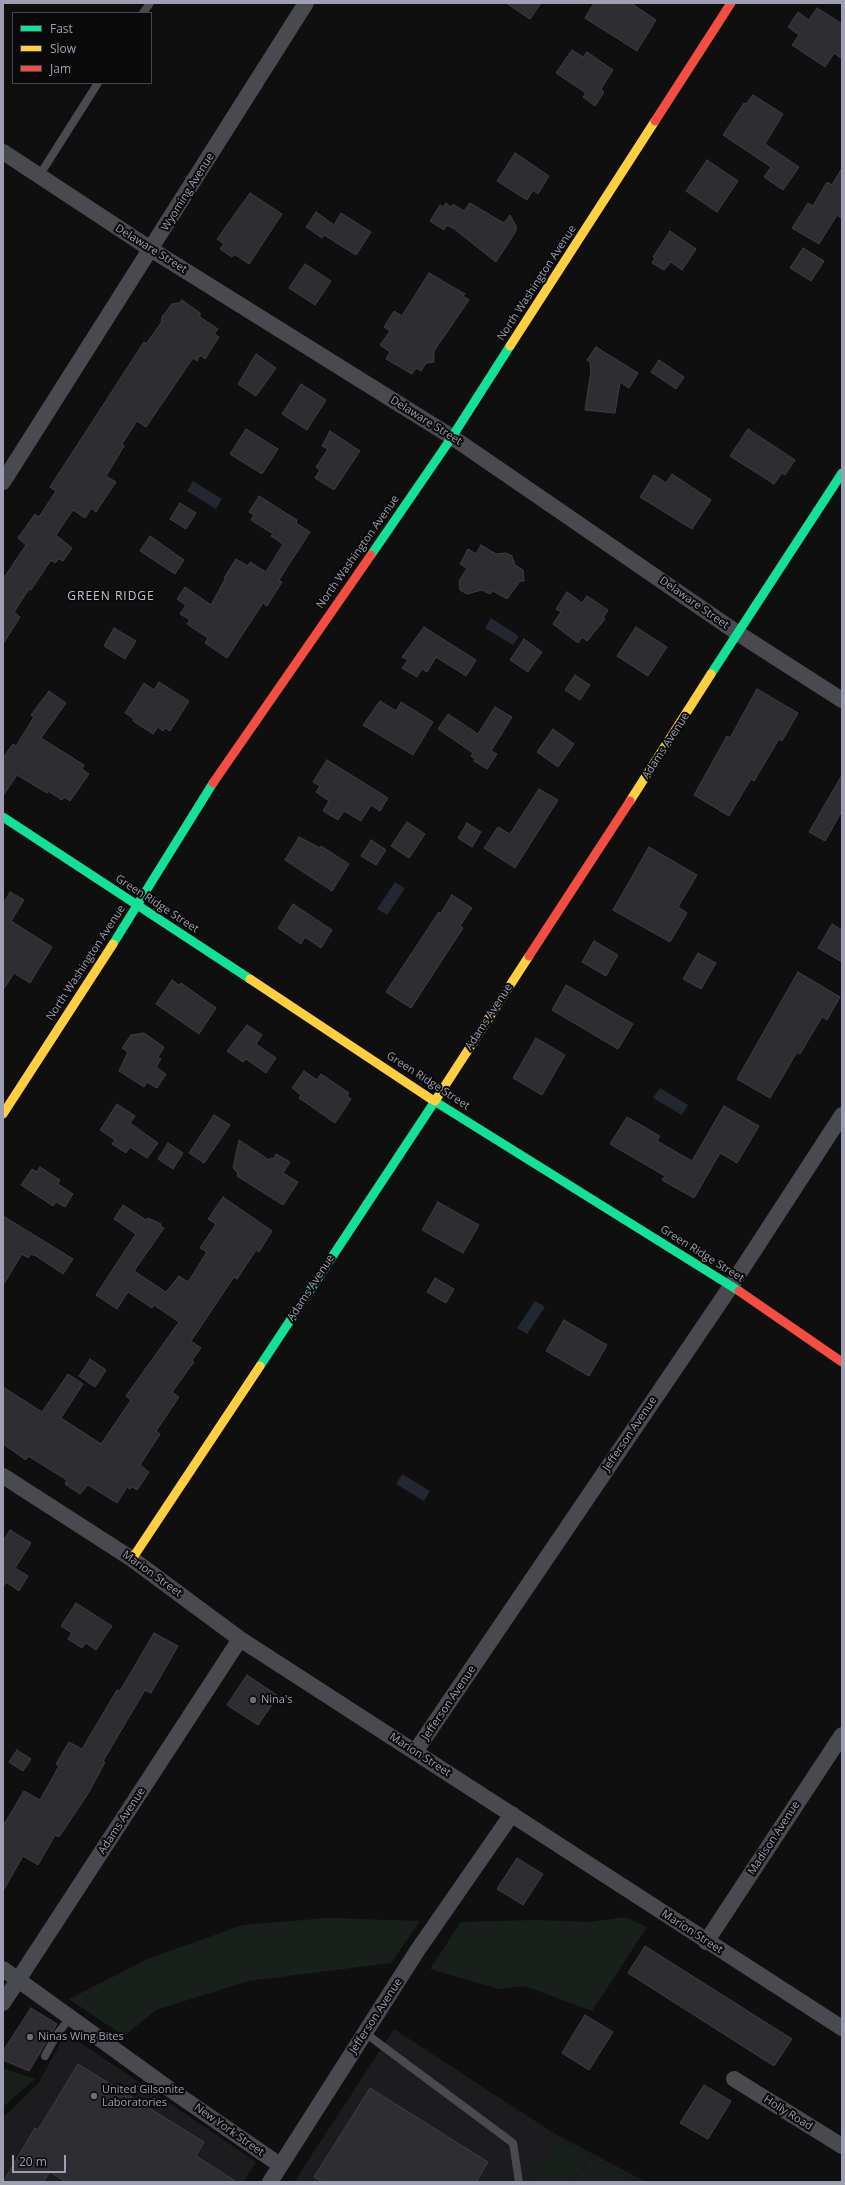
<!DOCTYPE html>
<style>
body{margin:0}
#map{position:relative;width:845px;height:2185px;overflow:hidden;background:#0f0f10;font-family:"Open Sans",sans-serif}
canvas{display:block}
.frame{position:absolute;inset:0;border:4px solid #9e9fb3;pointer-events:none}
.legend{position:absolute;left:12px;top:12px;width:140px;height:72px;box-sizing:border-box;background:#0a0a0b;border:1px solid #45464e;margin:0;padding:5px 7px;list-style:none;font-size:12px;color:#9e9fb3}
.legend li{display:flex;align-items:center;gap:8px;height:20px}
.legend b{width:20px;border:1px solid #45464e}
.scale{position:absolute;left:12px;top:2155px;width:54px;height:18px;box-sizing:border-box;border:2px solid #9e9fb3;border-top:0;padding-left:5px;font-size:12px;line-height:14px;white-space:nowrap;color:#9e9fb3;-webkit-text-stroke:3px #0a0a0b;paint-order:stroke}
</style>
<div id="map">
<canvas width="845" height="2185"></canvas>
<div class="frame"></div>
<ul class="legend">
<li><b style="height:5px;background:#16e098"></b>Fast</li>
<li><b style="height:5px;background:#ffcf43"></b>Slow</li>
<li><b style="height:5px;background:#f24e42"></b>Jam</li>
</ul>
<div class="scale">20 m</div>
</div>
<script>
const ctx = document.querySelector('canvas').getContext('2d');
ctx.lineJoin = 'round';
function paint(path, color) { ctx.fillStyle = color; ctx.fill(path, 'evenodd'); }
const shape = rows => new Path2D(rows.map(r => 'M' + r).join(''));
function trace(path, color, width, dash) { ctx.strokeStyle = color; ctx.lineWidth = width; ctx.lineCap = dash ? 'butt' : 'round'; ctx.setLineDash(dash || []); ctx.stroke(path); }
function drawText(font, color, halo, rows, align = 'center') {
  ctx.font = font + ' "Open Sans",sans-serif'; ctx.lineWidth = 4; ctx.setLineDash([]); ctx.textBaseline = 'middle'; ctx.strokeStyle = halo; ctx.fillStyle = color; for (const [text, x, y, turn = 0] of rows) {
    ctx.save(); ctx.translate(x, y); ctx.rotate((+turn || 0) * Math.PI / 180); ctx.textAlign = isNaN(turn) ? turn : align; if (halo) ctx.strokeText(text, 0, 0); ctx.fillText(text, 0, 0); ctx.restore();
  }
}
const built = shape([
 [394,2029,552,2132,646,2182,637,2182,592,2158,573,2182,570,2182,590,2157,561,2138,528,2182,294,2182],
 [68,2034,256,2162,243,2182,3,2182,3,2117,38,2084,62,2040]
]);
const green = shape([
 [625,1917,647,1927,592,2011,525,1986,499,1989,430,1969,461,1922,535,1920,589,1922],
 [327,1918,420,1921,391,1963,248,1981,156,2010,124,2036,69,1999,150,1958,243,1925],
 [3,2068,35,2079,3,2107],
 [561,2138,590,2157,570,2182,528,2182],
 [592,2158,637,2182,573,2182]
]);
const water = shape([
 [193,481,222,499,216,509,187,491],
 [491,618,519,636,513,645,485,628],
 [395,882,405,888,387,915,377,909],
 [660,1088,688,1105,682,1115,653,1098],
 [535,1301,545,1307,527,1334,517,1328],
 [402,1474,430,1491,424,1501,396,1484]
]);
const building = shape([
 [506,3,541,3,530,19,506,3],
 [594,3,631,3,656,20,637,51,585,18,594,3],
 [817,8,842,24,842,59,834,53,825,67,792,45,799,35,788,27,798,12,809,20,817,8],
 [572,50,583,57,587,52,613,70,601,89,604,92,595,106,583,97,586,93,556,73,572,50],
 [753,95,783,114,765,144,799,167,783,190,764,177,771,167,723,135,744,103,746,104,753,95],
 [515,153,549,176,538,194,533,190,527,200,497,181,515,153],
 [707,160,738,181,717,212,686,191,707,160],
 [842,168,842,219,837,215,819,244,792,228,808,203,813,206,827,182,832,185,842,168],
 [250,193,282,214,249,264,234,254,232,257,220,249,224,244,217,239,250,193],
 [446,203,451,207,453,204,464,211,470,203,504,223,510,215,516,226,516,231,496,262,453,228,447,225,444,230,430,221,440,205,443,207,446,203],
 [316,212,334,225,341,213,371,232,356,255,324,235,322,238,306,227,316,212],
 [670,231,696,249,682,270,671,262,664,270,652,263,655,258,653,257,670,231],
 [803,248,824,261,811,281,790,268,803,248],
 [305,264,331,281,315,305,289,288,305,264],
 [429,273,465,294,463,296,469,300,434,351,434,362,426,363,421,371,416,368,412,374,386,359,390,352,380,345,390,331,384,327,394,311,402,316,429,273],
 [182,300,200,313,200,317,218,329,214,334,219,337,205,359,200,355,197,361,193,358,146,427,137,421,122,444,124,446,106,476,116,482,96,512,91,508,85,518,73,510,56,535,72,548,63,561,59,559,55,563,51,560,31,590,29,589,14,612,20,617,3,644,3,579,26,545,18,538,35,514,39,517,56,491,50,487,144,342,146,344,161,323,162,317,172,304,179,303,182,300],
 [596,347,638,373,629,388,620,382,615,413,585,410,591,371,590,362,587,360,596,347],
 [256,354,276,368,256,396,238,384,256,354],
 [659,360,684,377,676,389,651,372,659,360],
 [301,384,326,400,307,430,282,414,301,384],
 [246,429,278,449,262,474,230,454,246,429],
 [748,429,795,460,785,475,782,473,774,484,730,456,748,429],
 [330,431,360,451,334,490,315,478,320,470,316,467,328,449,322,446,330,431],
 [672,474,711,500,692,529,640,497,654,475,666,483,672,474],
 [259,496,297,520,296,523,310,532,279,580,282,582,267,606,263,603,227,658,205,643,208,638,187,624,190,620,180,614,186,605,177,599,185,587,211,605,225,579,224,578,236,559,248,566,250,562,266,572,283,544,271,536,273,534,251,520,254,515,249,512,259,496],
 [180,503,196,513,186,529,170,519,180,503],
 [150,536,184,560,175,574,140,551,150,536],
 [481,545,496,554,506,553,512,556,515,565,523,570,524,581,520,581,507,599,493,591,490,594,482,590,467,594,460,590,459,581,467,568,460,564,468,549,476,554,481,545],
 [567,592,582,603,587,596,608,610,603,618,605,619,587,641,582,637,578,643,553,624,561,612,556,609,567,592],
 [424,627,476,660,466,676,436,657,427,672,422,669,417,677,402,668,408,660,402,657,424,627],
 [636,627,667,647,648,676,617,656,636,627],
 [114,628,136,641,125,659,104,646,114,628],
 [524,639,542,652,528,672,510,660,524,639],
 [575,675,590,685,580,700,565,690,575,675],
 [159,682,189,701,170,731,165,728,163,731,158,727,153,734,133,721,134,719,125,713,144,683,154,690,159,682],
 [757,689,798,713,782,741,779,739,754,781,751,779,729,816,694,795,727,736,730,738,757,689],
 [49,691,66,703,41,738,84,765,82,769,89,774,70,801,64,797,62,800,48,791,47,793,17,775,3,796,3,758,13,744,16,746,34,717,31,715,49,691],
 [380,701,396,711,401,702,433,722,413,755,363,725,380,701],
 [495,707,512,717,491,751,497,754,487,769,474,761,475,759,471,756,473,753,438,729,448,714,478,734,495,707],
 [553,729,574,744,558,767,537,752,553,729],
 [327,760,388,798,380,811,371,805,361,821,344,811,338,820,323,811,329,801,316,792,320,786,313,782,327,760],
 [842,775,842,811,825,841,809,832,842,775],
 [539,789,558,800,515,868,484,848,498,827,510,834,539,789],
 [407,822,425,834,409,858,391,846,407,822],
 [467,823,481,832,472,847,458,838,467,823],
 [299,837,320,848,321,846,349,864,332,891,285,860,299,837],
 [371,840,386,850,376,865,361,856,371,840],
 [649,847,697,875,678,907,687,913,670,942,613,910,649,847],
 [10,892,24,900,11,921,52,947,30,983,14,973,3,990,3,904,10,892],
 [452,895,472,908,460,926,463,928,411,1008,386,992,439,912,441,913,452,895],
 [293,904,332,930,321,948,305,937,301,944,278,928,293,904],
 [832,924,842,930,842,962,818,948,832,924],
 [594,941,618,955,606,976,582,962,594,941],
 [698,953,716,963,701,989,683,979,698,953],
 [798,972,840,997,827,1020,822,1017,800,1054,797,1052,770,1098,737,1079,798,972],
 [172,980,179,985,181,983,216,1008,199,1034,156,1004,172,980],
 [566,985,633,1024,618,1049,552,1010,566,985],
 [247,1025,262,1035,256,1044,276,1058,266,1073,246,1059,243,1062,227,1051,247,1025],
 [144,1033,164,1047,158,1057,161,1059,156,1067,166,1074,157,1088,147,1082,144,1087,119,1071,128,1052,122,1048,131,1035,144,1033],
 [536,1038,565,1055,542,1095,513,1078,536,1038],
 [304,1071,317,1080,321,1074,349,1093,347,1096,351,1099,335,1123,299,1098,301,1095,292,1088,304,1071],
 [117,1104,135,1116,130,1123,158,1143,147,1158,130,1147,126,1153,112,1144,115,1140,100,1130,117,1104],
 [724,1106,759,1126,737,1163,720,1153,694,1198,662,1180,665,1176,610,1144,627,1117,660,1136,657,1141,692,1161,724,1106],
 [214,1115,230,1125,204,1163,189,1153,214,1115],
 [239,1140,269,1160,271,1158,273,1159,276,1154,290,1162,283,1173,298,1182,283,1205,237,1176,238,1173,233,1168,239,1140],
 [168,1143,183,1153,173,1169,158,1159,168,1143],
 [40,1167,60,1180,58,1184,73,1194,65,1207,56,1202,53,1206,21,1185,32,1169,37,1172,40,1167],
 [223,1197,272,1231,259,1252,256,1250,237,1279,234,1277,191,1341,201,1348,192,1360,194,1362,172,1392,179,1397,156,1431,160,1434,140,1465,149,1472,137,1490,132,1487,130,1489,127,1487,117,1503,88,1485,80,1494,65,1484,67,1480,28,1456,26,1460,3,1444,3,1387,42,1412,68,1374,83,1384,61,1418,101,1444,131,1400,126,1396,179,1322,154,1305,152,1308,128,1292,117,1309,96,1295,136,1234,114,1219,123,1205,146,1220,148,1218,161,1224,160,1226,164,1228,134,1271,166,1292,179,1276,188,1282,207,1252,200,1248,216,1224,208,1219,223,1197],
 [438,1202,479,1225,463,1253,422,1230,438,1202],
 [3,1216,73,1259,63,1274,36,1256,31,1254,28,1258,22,1254,3,1285,3,1216],
 [435,1278,454,1289,446,1303,427,1292,435,1278],
 [564,1320,607,1345,589,1376,546,1351,564,1320],
 [90,1359,106,1370,95,1387,79,1376,90,1359],
 [10,1530,31,1543,15,1568,28,1576,19,1591,6,1582,3,1587,3,1541,10,1530],
 [76,1603,112,1626,96,1650,86,1643,82,1648,68,1639,72,1633,61,1626,76,1603],
 [154,1633,178,1646,151,1693,145,1690,103,1761,105,1762,89,1792,59,1837,55,1835,38,1865,23,1856,3,1891,3,1826,24,1791,40,1800,59,1766,56,1764,69,1742,82,1749,117,1690,120,1691,154,1633],
 [247,1675,278,1696,258,1725,227,1705,247,1675],
 [17,1750,31,1759,23,1771,9,1762,17,1750],
 [517,1858,543,1874,523,1905,497,1889,517,1858],
 [645,1946,792,2039,774,2066,628,1973,645,1946],
 [31,2008,57,2024,29,2071,3,2060,3,2051,31,2008],
 [585,2015,613,2032,589,2070,562,2053,585,2015],
 [78,2064,204,2142,196,2156,237,2182,66,2182,50,2172,43,2182,3,2182,35,2128,38,2130,78,2064],
 [704,2085,731,2101,708,2139,680,2123,704,2085],
 [370,2088,488,2162,476,2182,322,2182,314,2177,370,2088]
]);
const lane = shape([
 [143,13,150,3],
 [39,176,98,83],
 [365,2033,513,2143,519,2182],
 [45,2056,57,2034,71,2017]
]);
const street = shape([
 [3,152,152,250,452,437,739,634,842,700],
 [3,482,306,3],
 [3,1476,132,1559,240,1639,842,2028],
 [415,1752,731,1286,842,1115],
 [706,1942,842,1735],
 [3,1969,168,2088,280,2165],
 [3,2003,240,1639],
 [734,2079,842,2146],
 [270,2182,417,1951,512,1814]
]);
const fast = shape([
 [371,555,452,437,510,346],
 [711,674,842,473],
 [3,817,250,979],
 [113,944,213,783],
 [431,1099,739,1291],
 [260,1366,435,1101]
]);
const slow = shape([
 [510,346,655,121],
 [630,801,711,674],
 [250,979,431,1099],
 [435,1101,529,956],
 [3,1114,113,944],
 [132,1559,260,1366]
]);
const jam = shape([
 [655,121,731,3],
 [213,783,371,555],
 [529,956,630,801],
 [739,1291,842,1362]
]);
const markers = [
 [253,1700,4,"#6c6d7a"],
 [30,2037,4,"#6c6d7a"],
 [94,2096,4,"#6c6d7a"]
];
const streetNames = [
 ["Wyoming Avenue",188,192,-58],
 ["Delaware Street",151,249,32],
 ["North Washington Avenue",537,283,-57],
 ["Delaware Street",426,421,32],
 ["North Washington Avenue",358,552,-55],
 ["Delaware Street",694,603,35],
 ["Adams Avenue",666,746,-57],
 ["Green Ridge Street",157,904,33],
 ["North Washington Avenue",86,963,-57],
 ["Adams Avenue",489,1017,-57],
 ["Green Ridge Street",428,1081,33],
 ["Green Ridge Street",702,1254,32],
 ["Adams Avenue",311,1288,-57],
 ["Jefferson Avenue",630,1434,-56],
 ["Marion Street",152,1574,36],
 ["Jefferson Avenue",449,1703,-56],
 ["Marion Street",420,1755,33],
 ["Adams Avenue",122,1821,-57],
 ["Madison Avenue",774,1838,-57],
 ["Marion Street",692,1932,33],
 ["Jefferson Avenue",376,2016,-57],
 ["Holly Road",788,2113,32],
 ["New York Street",229,2130,35]
];
const poiNames = [
 ["Nina's",261,1700],
 ["Ninas Wing Bites",38,2037],
 ["United Gilsonite",102,2090],
 ["Laboratories",102,2103]
];
const neighbourhoodNames = [
 ["GREEN RIDGE",111,597]
];
paint(built, '#1c1c1e');
paint(green, '#19201b');
paint(water, '#222732');
paint(building, '#2e2e32');
trace(building, '#3e3e44', 1);
trace(lane, '#494950', 8);
trace(street, '#494950', 16);
trace(fast, '#16e098', 9);
trace(slow, '#ffcf43', 9);
trace(jam, '#f24e42', 9);
for (const [x, y, r, color] of markers) { const dot = new Path2D(); dot.arc(x, y, r, 0, 2 * Math.PI); ctx.fillStyle = color; ctx.fill(dot); trace(dot, '#0a0a0b', 1.5); }
drawText('11px', '#9e9fb3', '#0a0a0b', streetNames);
drawText('11px', '#9e9fb3', '#0a0a0b', poiNames, 'left');
ctx.letterSpacing = '1px';
drawText('12px', '#bfc0cf', '#0a0a0b', neighbourhoodNames);
ctx.letterSpacing = '0px';
</script>
